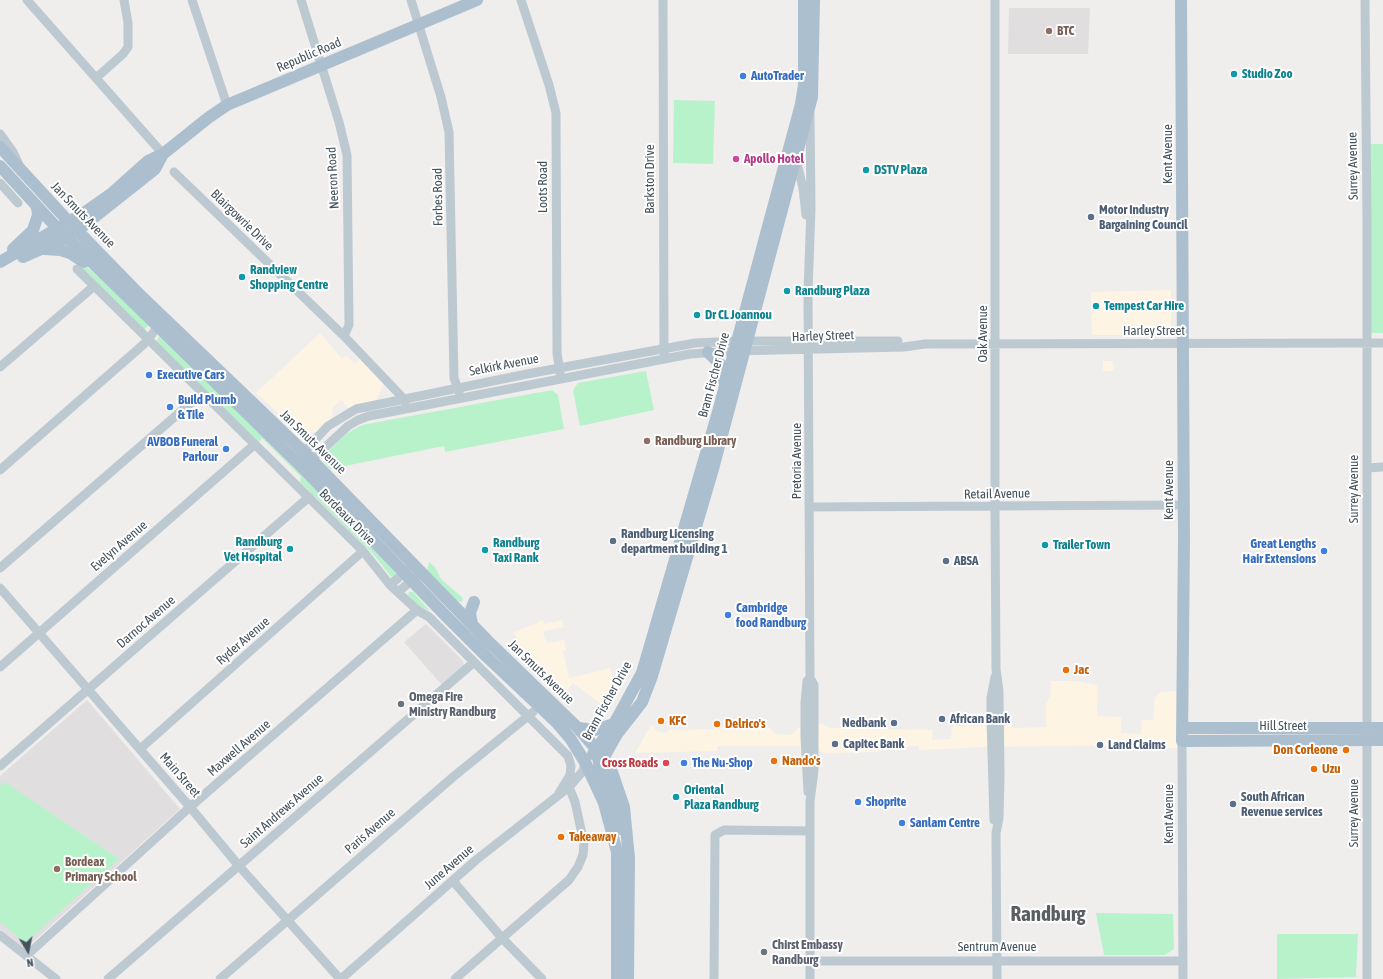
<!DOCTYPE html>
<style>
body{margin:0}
#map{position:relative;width:1383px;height:979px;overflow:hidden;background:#f0eded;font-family:"Asap Condensed",sans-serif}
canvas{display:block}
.north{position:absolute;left:8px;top:931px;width:40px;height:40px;-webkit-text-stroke:3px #fff;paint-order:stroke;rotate:170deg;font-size:11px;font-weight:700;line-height:16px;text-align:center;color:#44525c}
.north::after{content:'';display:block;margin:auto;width:14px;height:18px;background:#44525c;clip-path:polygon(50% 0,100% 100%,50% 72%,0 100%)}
</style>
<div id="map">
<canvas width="1383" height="979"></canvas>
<div class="north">N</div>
</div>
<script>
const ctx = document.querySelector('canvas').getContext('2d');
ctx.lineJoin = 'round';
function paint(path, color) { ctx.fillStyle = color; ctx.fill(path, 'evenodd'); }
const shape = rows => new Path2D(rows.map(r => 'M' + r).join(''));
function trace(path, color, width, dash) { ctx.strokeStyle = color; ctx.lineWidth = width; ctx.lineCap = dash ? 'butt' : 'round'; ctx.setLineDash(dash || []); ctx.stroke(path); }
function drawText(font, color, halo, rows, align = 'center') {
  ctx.font = font + ' "Asap Condensed",sans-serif'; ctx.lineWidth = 4; ctx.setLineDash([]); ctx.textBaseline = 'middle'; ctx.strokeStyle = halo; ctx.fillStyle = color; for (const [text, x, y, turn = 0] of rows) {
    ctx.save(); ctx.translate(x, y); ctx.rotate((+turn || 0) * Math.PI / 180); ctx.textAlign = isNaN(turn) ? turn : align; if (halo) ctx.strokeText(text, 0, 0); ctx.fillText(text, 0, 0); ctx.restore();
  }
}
const commercial = shape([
 [1171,290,1171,326,1163,335,1092,335,1091,292],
 [320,333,342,359,346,355,355,364,360,359,384,385,376,400,347,408,342,400,333,407,332,417,316,432,299,432,256,393],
 [1103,361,1113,361,1114,371,1103,371],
 [543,620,544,624,562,620,564,627,543,631,546,643,564,640,566,650,563,651,569,678,610,668,617,699,600,703,573,683,569,687,568,699,559,693,561,689,555,686,557,683,549,680,551,677,544,674,545,672,538,668,539,665,533,663,534,660,527,657,528,654,521,651,521,649,514,644,517,638,513,633],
 [1051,681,1075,681,1098,685,1097,716,1121,717,1121,733,1141,734,1142,720,1153,720,1155,698,1160,692,1177,691,1177,748,1133,749,1133,745,988,747,919,750,919,746,880,747,879,752,827,753,798,746,718,746,717,751,635,753,651,725,658,732,665,733,670,730,720,729,720,727,726,727,731,721,763,721,775,734,791,735,799,728,822,724,831,728,933,730,932,740,951,739,952,726,977,726,1007,721,1014,728,1046,727,1046,703,1050,697]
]);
const education = shape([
 [1009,8,1090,8,1088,54,1008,54],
 [426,624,463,661,464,666,442,685,404,642],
 [87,700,180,809,25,949,0,929,0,776]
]);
const green = shape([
 [674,100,715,101,713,164,673,163],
 [1368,144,1383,144,1383,333,1370,333],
 [70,258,91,270,150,324,144,330],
 [160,336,213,385,221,397,250,422,388,563,397,575,393,579,373,554,300,482,301,477,262,438,259,442,155,343],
 [646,371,654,410,580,426,573,390,578,383],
 [552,390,558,395,564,429,445,452,444,446,330,469,323,461,324,455,346,434,362,425],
 [429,562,435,567,441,579,463,598,462,602,455,601,427,571],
 [409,592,413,592,430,611,415,604,408,595],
 [5,782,119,859,25,943,0,922,0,786],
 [1096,913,1173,914,1174,949,1165,955,1104,955],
 [1277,934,1358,934,1356,977,1277,979]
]);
const minor = shape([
 [27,0,163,154],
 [192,0,227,105],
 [301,0,339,122,347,155,349,325,344,336],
 [411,0,441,97,449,132,454,378,459,392],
 [521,0,549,85,556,113,557,353,560,373],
 [663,0,664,353],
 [995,0,995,507,996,669,999,691,1000,775,999,818,996,833,997,979],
 [1365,0,1367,222,1367,979],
 [96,78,123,54,128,47,128,23,124,0],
 [0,134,13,152,19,165],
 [796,159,803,188,806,215],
 [174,172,344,336,403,398,405,402],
 [0,183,18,203],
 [77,269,363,551,390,585,417,610,429,617,568,756,571,766,570,775,559,793],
 [0,367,93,287],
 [299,457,328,426,356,409,527,374,695,343,737,341,898,341],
 [308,463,348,426,358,420,369,416,690,354,734,351,904,347,925,344,1383,343],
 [1367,468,1383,467],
 [0,470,144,344,161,323],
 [810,507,1183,505],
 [0,568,201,394],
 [390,585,409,569],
 [0,588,190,807,239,866,340,979],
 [398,592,416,577],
 [0,667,254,445],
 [1182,741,1183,979],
 [140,749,363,551],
 [0,766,309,497],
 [808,792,805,737,805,703,807,681,810,678],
 [994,820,991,719,991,698,995,677],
 [453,881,502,938,542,979],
 [0,935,56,979],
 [26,956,190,807,417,610],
 [810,961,1183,961],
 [108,979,473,663],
 [220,979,453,777,533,712],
 [341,979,476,860,569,787,583,771,585,762],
 [455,979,569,880,578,867,583,855,584,843,575,802,569,787],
 [714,979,715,835,724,830,810,831],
 [810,979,810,801,814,771,814,685,810,678,808,292,811,208,810,114]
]);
const major = shape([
 [1181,0,1184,540,1182,741,1383,740],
 [0,147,69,222,136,291,304,452,488,641,578,728,597,750,612,772,624,807,629,858,628,979],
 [0,166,58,229,303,468,446,616,487,657,557,723,570,738,585,762,604,803,617,852,617,979],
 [13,249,33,230,38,215,37,208],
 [44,249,60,250,70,253,84,262],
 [23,257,66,238,78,230,155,169,163,154],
 [0,262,84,213,111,194,148,161,163,154,208,118,227,105,477,0],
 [708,352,721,365,723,380],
 [472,624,470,613,474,602],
 [578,728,595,730,614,724],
 [1182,728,1383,728],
 [593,754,614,724,642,673,718,412,801,104,804,85,804,0],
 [598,757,600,769,611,795,619,829],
 [600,764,617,734,642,702,652,676,713,469,812,97,814,0]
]);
const markers = [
 [1049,31,4,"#8d6e63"],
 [1234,74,4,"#0f9aa8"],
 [743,76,4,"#3f7fe0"],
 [736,159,4,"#d1479c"],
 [866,170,4,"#0f9aa8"],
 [1091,217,4,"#5c6f8a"],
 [242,277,4,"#0f9aa8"],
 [787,291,4,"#0f9aa8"],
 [1096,306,4,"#0f9aa8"],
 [697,315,4,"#0f9aa8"],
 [149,375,4,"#3f7fe0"],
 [170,407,4,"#3f7fe0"],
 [647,441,4,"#8d6e63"],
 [226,449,4,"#3f7fe0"],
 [613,541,4,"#5c6f8a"],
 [1045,545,4,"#0f9aa8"],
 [290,549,4,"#0f9aa8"],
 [485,550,4,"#0f9aa8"],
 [1324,551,4,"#3f7fe0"],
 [946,561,4,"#5c6f8a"],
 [728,615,4,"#3f7fe0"],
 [1066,670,4,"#e8710a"],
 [401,704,4,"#6b7280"],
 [942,719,4,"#5c6f8a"],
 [661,721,4,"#e8710a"],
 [894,723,4,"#5c6f8a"],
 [717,724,4,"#e8710a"],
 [835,744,4,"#5c6f8a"],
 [1100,745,4,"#5c6f8a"],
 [1346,750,4,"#e8710a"],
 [774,761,4,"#e8710a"],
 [666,763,4,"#e0444e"],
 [684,763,4,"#3f7fe0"],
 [1314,769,4,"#e8710a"],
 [676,797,4,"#0f9aa8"],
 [858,802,4,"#3f7fe0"],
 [1233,804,4,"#5c6f8a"],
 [902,823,4,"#3f7fe0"],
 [561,837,4,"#e8710a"],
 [57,869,4,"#8d6e63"],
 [764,952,4,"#6b7280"]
];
const educationNames = [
 ["BTC",1057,31],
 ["Randburg Library",655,441],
 ["Bordeax",65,862],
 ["Primary School",65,877]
];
const streetNames = [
 ["Republic Road",309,55,-23],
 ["Kent Avenue",1168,154,-90],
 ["Surrey Avenue",1353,166,-91],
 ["Neeron Road",333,178,-93],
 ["Barkston Drive",650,179,-90],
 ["Loots Road",543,187,-90],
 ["Forbes Road",438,197,-91],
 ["Jan Smuts Avenue",83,215,46],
 ["Blairgowrie Drive",242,220,44],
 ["Harley Street",1154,331],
 ["Oak Avenue",983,334,-90],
 ["Harley Street",823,336,-2],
 ["Selkirk Avenue",504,365,-11],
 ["Bram Fischer Drive",714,375,-75],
 ["Jan Smuts Avenue",313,442,44],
 ["Pretoria Avenue",797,461,-90],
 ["Surrey Avenue",1354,489,-90],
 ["Kent Avenue",1169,490,-90],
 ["Retail Avenue",997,494,-1],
 ["Bordeaux Drive",347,517,45],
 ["Evelyn Avenue",119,546,-41],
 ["Darnoc Avenue",146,622,-41],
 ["Ryder Avenue",243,641,-41],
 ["Jan Smuts Avenue",541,672,44],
 ["Bram Fischer Drive",607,701,-61],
 ["Hill Street",1283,726],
 ["Maxwell Avenue",239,748,-41],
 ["Main Street",180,775,49],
 ["Saint Andrews Avenue",282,811,-41],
 ["Surrey Avenue",1354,813,-90],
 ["Kent Avenue",1169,814,-90],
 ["Paris Avenue",370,831,-41],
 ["June Avenue",449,867,-41],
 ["Sentrum Avenue",997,947]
];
const cultureNames = [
 ["Studio Zoo",1242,74],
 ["DSTV Plaza",874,170],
 ["Randview",250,270],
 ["Shopping Centre",250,285],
 ["Randburg Plaza",795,291],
 ["Tempest Car Hire",1104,306],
 ["Dr CL Joannou",705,315],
 ["Randburg",282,542,"right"],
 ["Vet Hospital",282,557,"right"],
 ["Randburg",493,543],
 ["Taxi Rank",493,558],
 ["Trailer Town",1053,545],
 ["Oriental",684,790],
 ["Plaza Randburg",684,805]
];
const shopNames = [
 ["AutoTrader",751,76],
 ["Executive Cars",157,375],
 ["Build Plumb",178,400],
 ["& Tile",178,415],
 ["AVBOB Funeral",218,442,"right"],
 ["Parlour",218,457,"right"],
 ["Great Lengths",1316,544,"right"],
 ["Hair Extensions",1316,559,"right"],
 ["Cambridge",736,608],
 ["food Randburg",736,623],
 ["The Nu-Shop",692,763],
 ["Shoprite",866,802],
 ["Sanlam Centre",910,823]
];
const hotelNames = [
 ["Apollo Hotel",744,159]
];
const serviceNames = [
 ["Motor Industry",1099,210],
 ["Bargaining Council",1099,225],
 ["Randburg Licensing",621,534],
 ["department building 1",621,549],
 ["ABSA",954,561],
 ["African Bank",950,719],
 ["Nedbank",886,723,"right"],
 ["Capitec Bank",843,744],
 ["Land Claims",1108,745],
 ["South African",1241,797],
 ["Revenue services",1241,812]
];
const foodNames = [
 ["Jac",1074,670],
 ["KFC",669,721],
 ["Delrico's",725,724],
 ["Don Corleone",1338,750,"right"],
 ["Nando's",782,761],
 ["Uzu",1322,769],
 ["Takeaway",569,837]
];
const worshipNames = [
 ["Omega Fire",409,697],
 ["Ministry Randburg",409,712],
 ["Chirst Embassy",772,945],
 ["Randburg",772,960]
];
const healthNames = [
 ["Cross Roads",658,763]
];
const townNames = [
 ["Randburg",1048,914]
];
paint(commercial, '#fdf4e4');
paint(education, '#e1dedf');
paint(green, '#b8f2cb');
trace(minor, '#bdc9d1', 9);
trace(major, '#abbfcf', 12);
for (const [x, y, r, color] of markers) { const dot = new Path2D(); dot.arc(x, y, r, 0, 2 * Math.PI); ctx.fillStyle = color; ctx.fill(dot); trace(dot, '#fff', 1.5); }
drawText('bold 13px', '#785e54', '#fff', educationNames, 'left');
drawText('13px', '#44525c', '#fff', streetNames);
drawText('bold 13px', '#0d838f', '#fff', cultureNames, 'left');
drawText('bold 13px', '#366cbe', '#fff', shopNames, 'left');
drawText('bold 13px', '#b23c85', '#fff', hotelNames, 'left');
drawText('bold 13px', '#4e5e75', '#fff', serviceNames, 'left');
drawText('bold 13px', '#c56008', '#fff', foodNames, 'left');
drawText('bold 13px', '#5b616d', '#fff', worshipNames, 'left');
drawText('bold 13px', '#be3a42', '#fff', healthNames, 'right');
drawText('bold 21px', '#5a5e63', '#fff', townNames);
</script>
